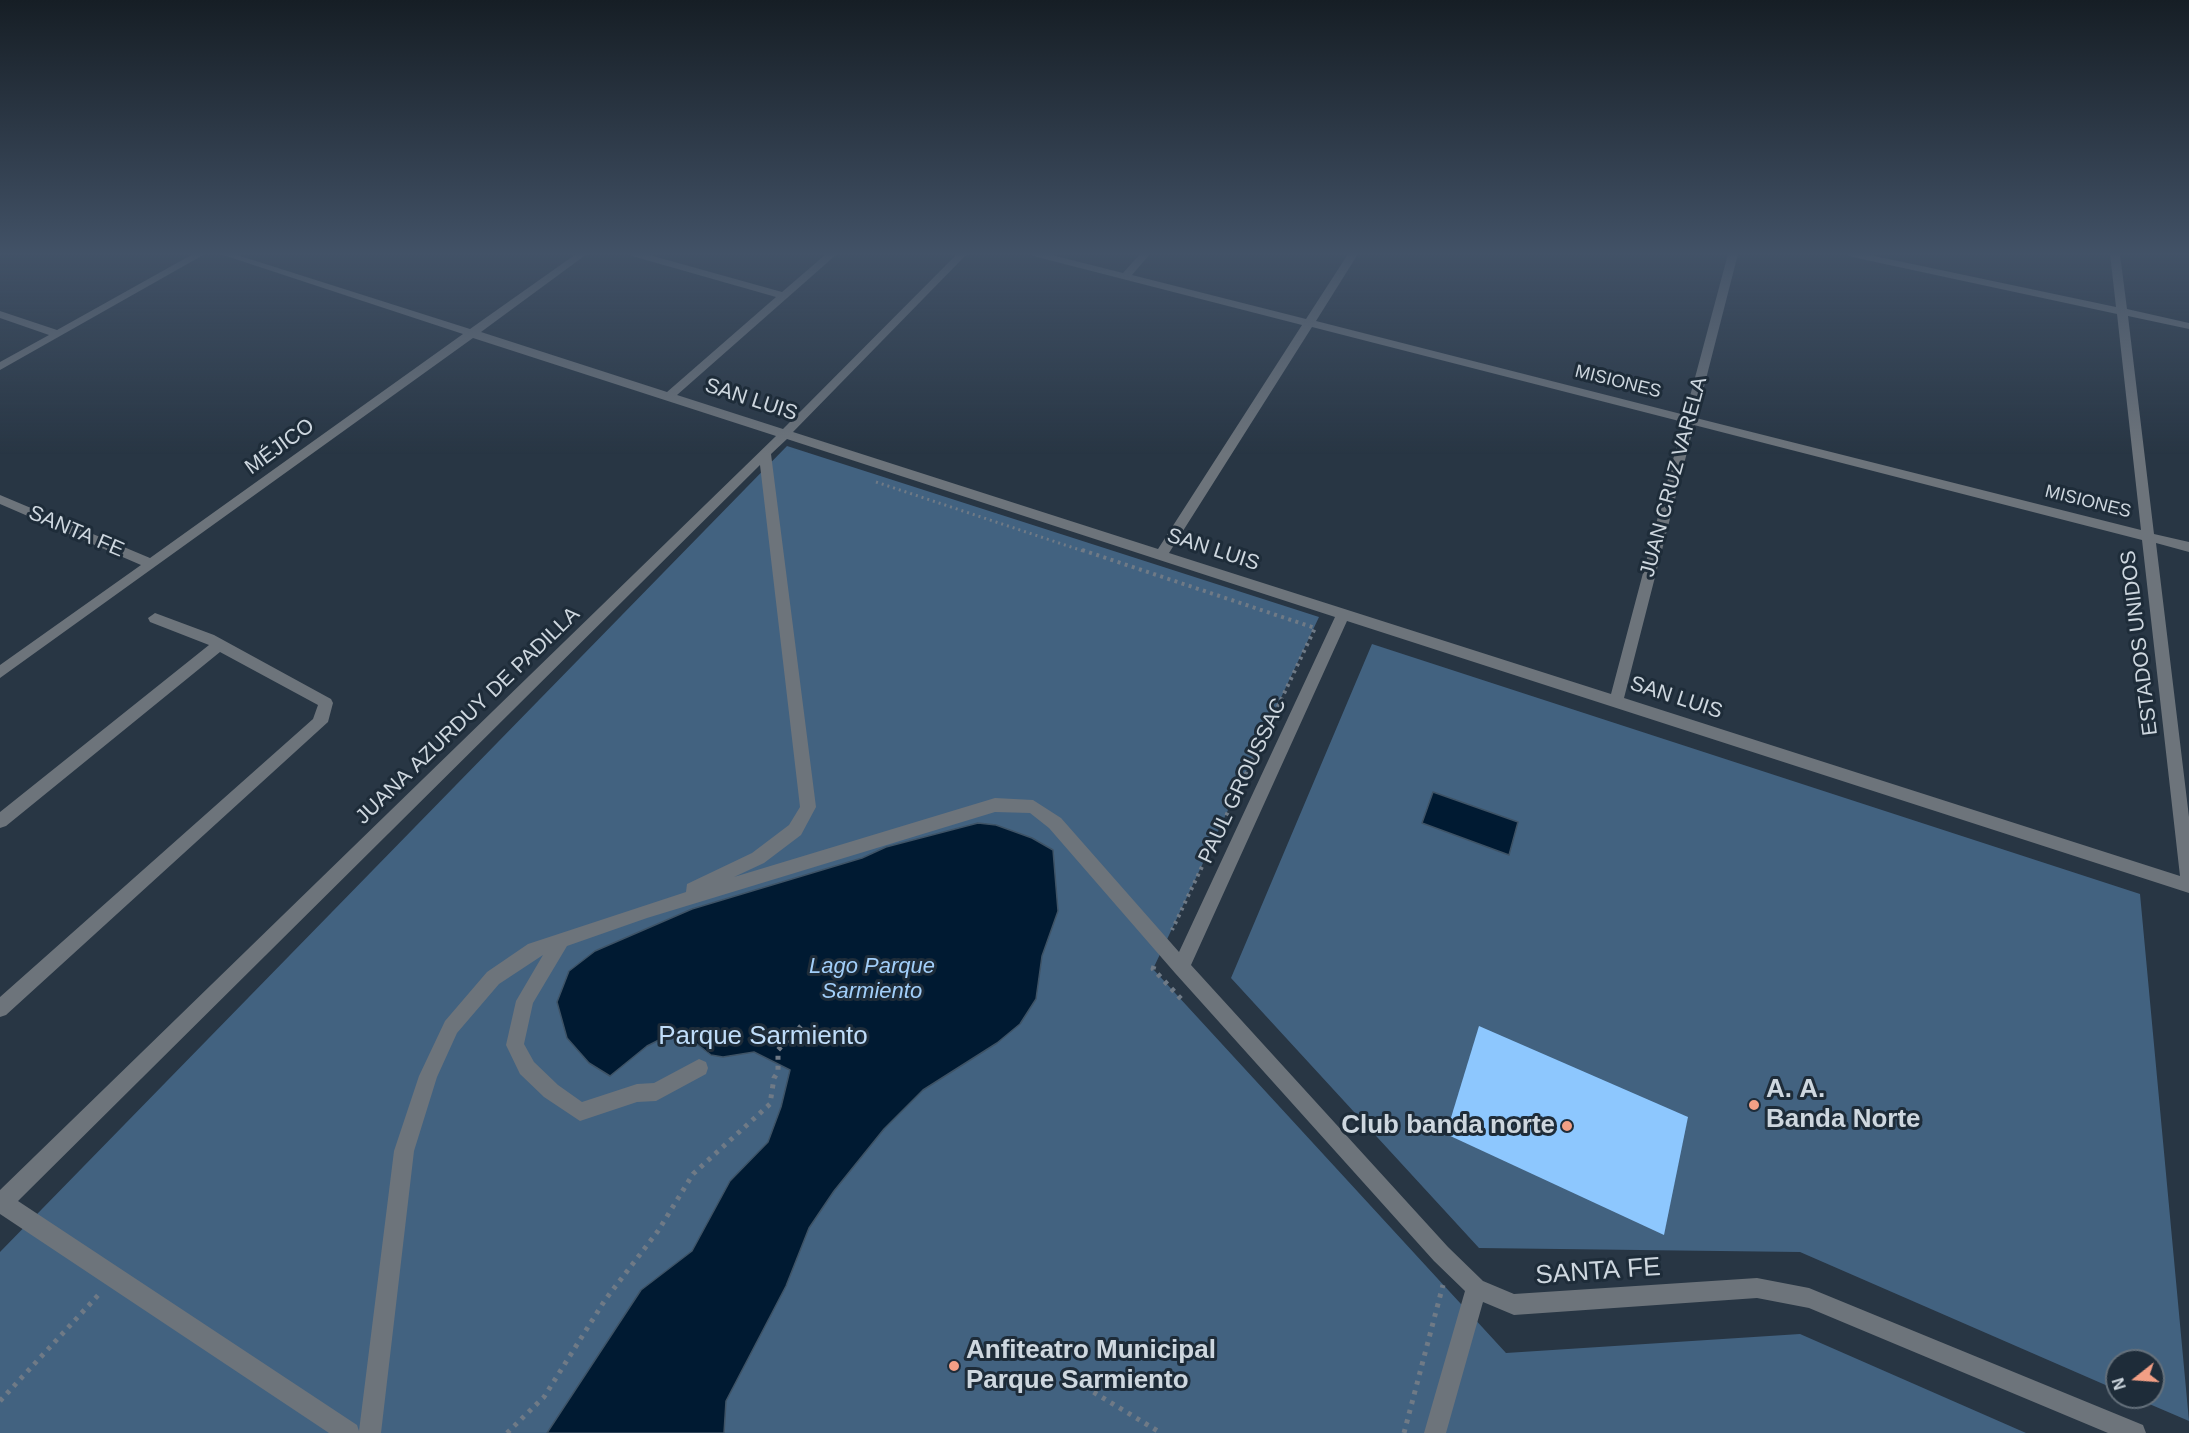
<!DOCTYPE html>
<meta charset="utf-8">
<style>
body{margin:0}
#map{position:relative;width:2189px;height:1433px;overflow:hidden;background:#283644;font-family:Helvetica,sans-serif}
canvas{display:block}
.north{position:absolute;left:2105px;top:1349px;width:60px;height:60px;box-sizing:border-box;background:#1e2c39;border:2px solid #64707b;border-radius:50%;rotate:253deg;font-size:16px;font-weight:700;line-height:24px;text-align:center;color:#ced7df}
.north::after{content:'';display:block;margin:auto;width:21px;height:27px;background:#f39f85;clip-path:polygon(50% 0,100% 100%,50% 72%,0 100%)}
</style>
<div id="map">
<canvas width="2189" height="1433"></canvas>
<div class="north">N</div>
</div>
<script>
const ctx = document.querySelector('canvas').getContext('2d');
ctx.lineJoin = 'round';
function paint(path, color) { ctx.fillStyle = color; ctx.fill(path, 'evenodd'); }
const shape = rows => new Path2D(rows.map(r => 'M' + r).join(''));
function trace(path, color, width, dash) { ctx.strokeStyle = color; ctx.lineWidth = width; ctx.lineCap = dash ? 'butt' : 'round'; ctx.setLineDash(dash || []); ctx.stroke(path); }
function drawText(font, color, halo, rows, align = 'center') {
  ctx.font = font + ' Helvetica,sans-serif'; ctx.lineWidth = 6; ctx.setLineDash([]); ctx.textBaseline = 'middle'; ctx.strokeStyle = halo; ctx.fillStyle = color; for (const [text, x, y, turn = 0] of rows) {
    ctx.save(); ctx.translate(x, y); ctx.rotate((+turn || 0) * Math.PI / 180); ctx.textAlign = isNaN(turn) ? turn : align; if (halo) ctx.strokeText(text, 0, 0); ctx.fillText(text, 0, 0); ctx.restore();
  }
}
const green = shape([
 [787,446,1319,617,1153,969,1506,1353,1800,1334,2026,1433,0,1433,0,1252],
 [1372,644,2140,894,2189,1421,2133,1397,2153,1397,2153,1361,2117,1361,2117,1390,1800,1252,1479,1248,1231,978]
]);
const water = shape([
 [1433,792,1518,822,1509,855,1422,823,1433,792],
 [978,823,996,825,1032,838,1053,850,1058,911,1042,956,1036,999,1020,1024,997,1043,923,1090,884,1129,834,1191,809,1228,786,1286,726,1401,724,1433,547,1433,641,1290,692,1251,730,1181,768,1142,781,1107,790,1070,754,1052,723,1057,711,1055,688,1037,671,1034,647,1046,610,1076,589,1063,567,1038,557,1002,569,971,595,951,692,909,862,858,886,847,978,823]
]);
const building = shape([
 [1479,1026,1688,1117,1664,1235,1446,1134]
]);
const pathFar2 = shape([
 [876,482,1086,552]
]);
const pathFar1 = shape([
 [1082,550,1315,628,1172,930]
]);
const path = shape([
 [1154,966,1153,969,1183,1001],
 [1085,1387,1161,1433],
 [0,1401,102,1291],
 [507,1433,544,1397,605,1300,658,1231,693,1174,770,1104,774,1078,778,1072,778,1050,801,1026],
 [1404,1433,1443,1285]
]);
const minor = shape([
 [193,254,205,254,0,370,0,362,49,335,0,318,0,311,57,330,193,254],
 [220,254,234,254,470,329,576,254,587,254,481,332,667,392,776,297,632,256,631,254,646,254,782,292,826,254,837,254,677,395,783,429,957,254,967,254,793,432,1158,549,1302,325,1033,256,1032,254,1048,254,1123,273,1140,254,1150,254,1132,275,1306,319,1348,254,1358,254,1316,321,1685,415,1728,254,1738,254,1696,418,2141,530,2117,314,1852,257,1847,254,1865,254,2116,307,2110,254,2120,254,2127,309,2189,323,2189,329,2128,316,2154,534,2189,542,2189,552,2156,543,2189,817,2189,893,1347,621,1191,965,1448,1247,1483,1281,1514,1294,1757,1278,1809,1288,2143,1425,2146,1433,2108,1433,1809,1308,1757,1298,1514,1315,1483,1302,1446,1433,1424,1433,1465,1291,1434,1261,1175,973,1049,828,1030,813,995,812,647,918,567,946,533,1003,524,1044,534,1062,558,1085,582,1102,637,1084,654,1083,699,1059,706,1062,708,1068,706,1074,656,1101,637,1102,580,1121,544,1097,520,1074,506,1045,516,1001,543,955,499,984,457,1033,437,1077,414,1151,381,1433,329,1433,0,1214,0,1190,776,436,473,338,0,678,0,665,141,565,0,504,0,495,150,558,463,334,220,254],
 [1312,327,1683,422,1611,694,1169,553,1312,327],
 [1694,425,2142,540,2180,876,1624,698,1694,425],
 [787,439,1335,617,1179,952,1061,818,1033,800,995,798,734,877,764,863,801,835,816,807,771,454,787,439],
 [760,465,800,807,789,825,752,853,687,884,686,892,528,944,487,972,445,1021,419,1076,394,1151,359,1431,357,1425,18,1201,760,465],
 [155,613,214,635,331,699,333,703,328,722,6,1015,0,1017,0,997,313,719,318,705,220,652,6,826,0,828,0,812,209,645,150,622,148,618,155,613]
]);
const markers = [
 [1754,1105,6,"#f39f85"],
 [1567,1126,6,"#f39f85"],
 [954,1366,6,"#f39f85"]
];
const farStreetnames = [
 ["MISIONES",1618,382,14],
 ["MISIONES",2088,502,14]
];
const streetNames = [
 ["SAN LUIS",751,400,18],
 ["MÉJICO",280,447,-36],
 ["JUAN CRUZ VARELA",1674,477,-75],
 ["SANTA FE",76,532,23],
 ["SAN LUIS",1213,550,18],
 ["ESTADOS UNIDOS",2140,643,-97],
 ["SAN LUIS",1676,698,18],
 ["JUANA AZURDUY DE PADILLA",468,716,-44],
 ["PAUL GROUSSAC",1243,781,-65]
];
const waterNames = [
 ["Lago Parque",872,967],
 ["Sarmiento",872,992]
];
const nearParknames = [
 ["Parque Sarmiento",763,1037]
];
const nearPoinames = [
 ["A. A.",1766,1090],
 ["Banda Norte",1766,1120],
 ["Club banda norte",1555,1126,"right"],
 ["Anfiteatro Municipal",966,1351],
 ["Parque Sarmiento",966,1381]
];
const nearStreetnames = [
 ["SANTA FE",1598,1272,-4]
];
paint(green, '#426280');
paint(water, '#001a32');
trace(water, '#3e5366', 1.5);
paint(building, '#8dc7fe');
trace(pathFar2, '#6f7a86', 3, [2, 4]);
trace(pathFar1, '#6f7a86', 4, [3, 4.5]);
trace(path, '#6f7a86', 5, [4, 6]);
paint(minor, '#6d747b');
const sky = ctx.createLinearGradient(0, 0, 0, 454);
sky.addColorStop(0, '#161e25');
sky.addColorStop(0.56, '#425267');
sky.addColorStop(1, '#42526700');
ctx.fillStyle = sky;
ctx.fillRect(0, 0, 2189, 454);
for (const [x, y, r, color] of markers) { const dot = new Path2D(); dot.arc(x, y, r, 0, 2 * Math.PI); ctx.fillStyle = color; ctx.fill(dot); trace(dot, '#1e2c39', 2); }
drawText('18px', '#ced7df', '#1e2c39', farStreetnames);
drawText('21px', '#ced7df', '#1e2c39', streetNames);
drawText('italic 22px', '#a2cffa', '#1e2c39', waterNames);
drawText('26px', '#bfddfa', '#1e2c39', nearParknames);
drawText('bold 26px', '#ced7df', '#1e2c39', nearPoinames, 'left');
drawText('26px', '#ced7df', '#1e2c39', nearStreetnames);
</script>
